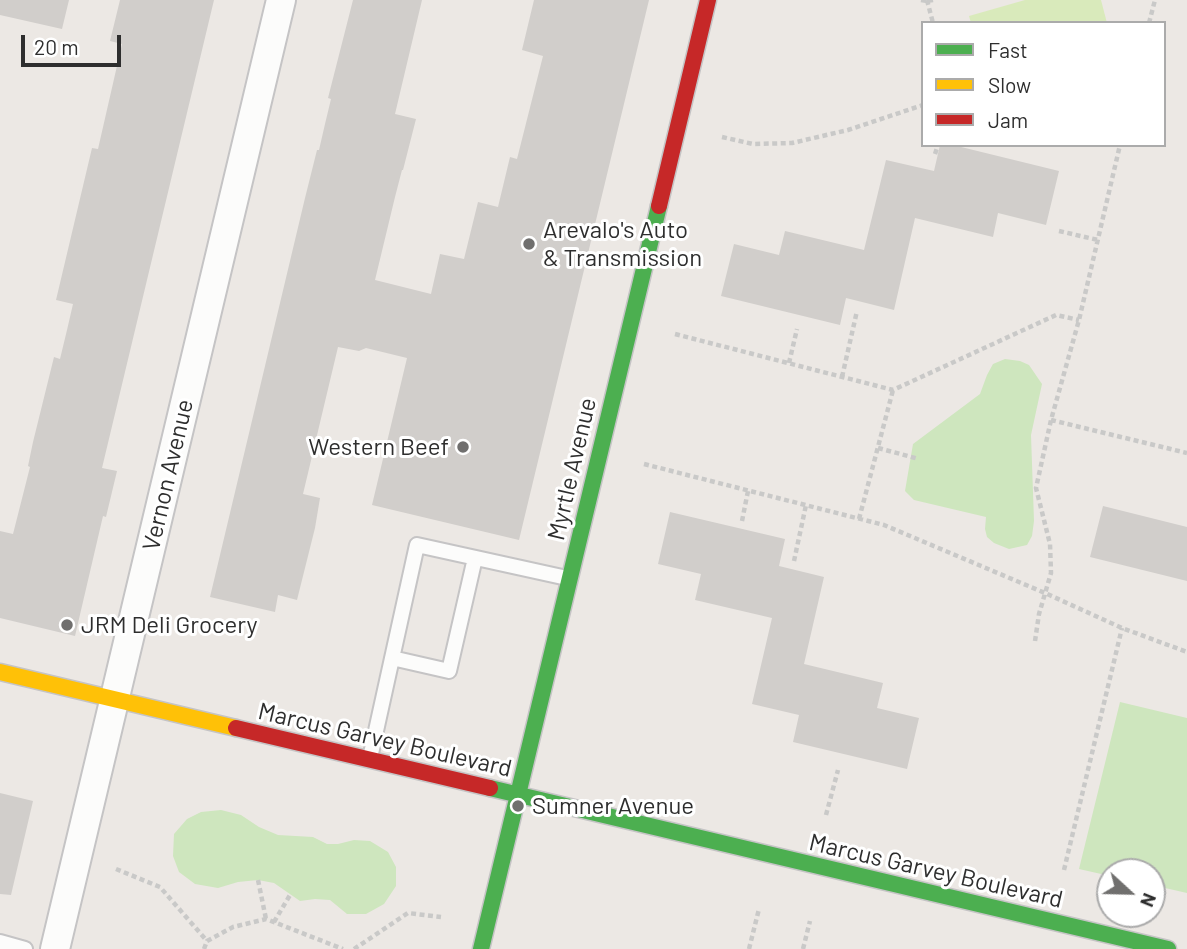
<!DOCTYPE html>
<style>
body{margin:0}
#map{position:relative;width:1187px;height:949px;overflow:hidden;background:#ece8e4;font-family:Barlow,sans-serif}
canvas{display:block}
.legend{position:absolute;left:921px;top:21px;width:245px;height:126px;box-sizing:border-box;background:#fff;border:2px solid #ababab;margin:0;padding:9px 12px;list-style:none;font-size:21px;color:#2e2e2e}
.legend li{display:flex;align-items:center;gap:14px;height:35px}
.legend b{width:35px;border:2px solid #ababab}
.north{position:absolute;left:1096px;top:858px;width:70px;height:70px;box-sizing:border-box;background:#fff;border:2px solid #ababab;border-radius:50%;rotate:112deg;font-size:19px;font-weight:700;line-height:28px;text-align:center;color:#2e2e2e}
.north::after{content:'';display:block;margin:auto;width:24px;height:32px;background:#706f6e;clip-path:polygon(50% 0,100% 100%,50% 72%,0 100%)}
.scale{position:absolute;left:21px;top:35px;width:100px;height:32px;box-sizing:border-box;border:4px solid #2e2e2e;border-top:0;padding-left:9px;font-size:21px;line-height:24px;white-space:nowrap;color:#2e2e2e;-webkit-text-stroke:5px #fff;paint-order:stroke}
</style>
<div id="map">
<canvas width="1187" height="949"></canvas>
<ul class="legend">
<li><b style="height:9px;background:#4caf50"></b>Fast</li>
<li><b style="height:9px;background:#ffc107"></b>Slow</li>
<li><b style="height:9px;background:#c62828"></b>Jam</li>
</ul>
<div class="north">N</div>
<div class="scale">20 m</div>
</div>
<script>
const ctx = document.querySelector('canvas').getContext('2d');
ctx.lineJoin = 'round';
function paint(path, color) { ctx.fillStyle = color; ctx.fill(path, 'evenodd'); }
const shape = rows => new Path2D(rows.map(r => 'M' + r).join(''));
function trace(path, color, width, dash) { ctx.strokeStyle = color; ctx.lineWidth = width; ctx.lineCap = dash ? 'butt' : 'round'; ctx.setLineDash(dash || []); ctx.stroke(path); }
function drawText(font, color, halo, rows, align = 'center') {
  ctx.font = font + ' Barlow,sans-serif'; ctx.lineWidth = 6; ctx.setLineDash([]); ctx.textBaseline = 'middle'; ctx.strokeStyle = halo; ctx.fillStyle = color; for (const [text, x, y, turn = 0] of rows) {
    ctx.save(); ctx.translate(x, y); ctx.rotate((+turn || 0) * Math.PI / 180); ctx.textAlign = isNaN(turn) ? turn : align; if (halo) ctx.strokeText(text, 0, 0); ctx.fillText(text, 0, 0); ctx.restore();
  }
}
const green = shape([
 [1005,359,1020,361,1029,365,1042,384,1031,435,1034,521,1032,536,1027,545,1009,549,994,543,987,537,985,529,986,517,914,500,905,491,913,444,980,394,987,375,993,364],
 [1120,702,1187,718,1187,893,1152,885,1152,872,1110,872,1110,876,1079,869],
 [221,810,241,815,259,827,278,835,313,837,327,844,338,844,354,840,370,841,388,852,396,867,396,886,384,904,366,914,347,914,330,900,315,899,300,901,274,883,258,880,238,882,218,888,195,884,179,872,173,856,174,834,187,819,201,812]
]);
const pitch = shape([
 [1025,0,1101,0,1107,23,971,23,969,16]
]);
const building = shape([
 [0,0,69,0,62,29,0,15],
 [120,0,214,0,102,468,117,471,106,517,103,516,75,636,0,618,0,531,13,534,30,467,28,466,33,442,54,357,60,359,67,330,73,304,56,300,92,148,98,149,122,44,110,41],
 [353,0,422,0,395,114,416,119,403,170,402,170,395,197,375,280,431,294,440,254,464,259,478,202,498,207,510,157,517,159,543,56,522,50,534,0,649,0,519,540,372,505,407,358,366,348,359,351,338,347,303,494,320,498,315,528,297,600,278,595,275,612,210,597,305,198,317,150,319,150,325,124,331,99,328,98],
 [940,145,953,145,1059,171,1046,225,998,213,993,237,915,218,894,310,846,298,840,325,721,296,734,244,779,255,785,231,864,250,886,160,934,171],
 [1103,506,1187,527,1187,581,1090,557],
 [670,512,785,539,779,566,824,577,804,664,883,683,877,708,919,718,907,769,793,742,799,715,752,704,772,618,695,600,701,574,658,564],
 [0,793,33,801,11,895,0,894]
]);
const path = shape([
 [921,0,927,1,933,0],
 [927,0,933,23],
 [1149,23,1155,0],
 [722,137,753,144,792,143,848,130,923,105],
 [935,154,938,145],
 [1059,231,1098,240],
 [675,334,893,390,1056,315,1079,320],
 [789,363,797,329],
 [842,377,857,311],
 [1051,420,1187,453],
 [878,448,919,459],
 [644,464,884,525,1045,593,1122,628,1187,652],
 [859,519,893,390],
 [742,521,748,491],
 [794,561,806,505],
 [1035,641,1039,614,1051,573,1050,544,1036,488,1051,420,1079,320,1120,145],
 [826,815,838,770],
 [116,869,160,887,207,941],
 [1064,870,1122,628],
 [258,880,266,919],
 [274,922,290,895],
 [204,949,207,941,233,927,266,919,343,949],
 [354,949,408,913,441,917],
 [749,949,759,909],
 [803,949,810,921]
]);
const lane = shape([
 [392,658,449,671,475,558],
 [370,758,417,545,567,578],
 [0,942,25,949]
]);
const street = shape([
 [55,949,281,0]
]);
const fast = shape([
 [490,788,1168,949],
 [481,949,659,206]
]);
const slow = shape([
 [0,672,236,728]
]);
const jam = shape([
 [659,206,708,0],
 [236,728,490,788]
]);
const markers = [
 [529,244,7,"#706f6e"],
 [463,447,7,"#706f6e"],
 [67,625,7,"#706f6e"],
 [518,806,7,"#706f6e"]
];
const poiNames = [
 ["Arevalo's Auto",543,230],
 ["& Transmission",543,258],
 ["Western Beef",449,447,"right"],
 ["JRM Deli Grocery",81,625],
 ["Sumner Avenue",532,806]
];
const streetNames = [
 ["Myrtle Avenue",572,469,-77],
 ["Vernon Avenue",168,475,-77],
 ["Marcus Garvey Boulevard",385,740,13],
 ["Marcus Garvey Boulevard",936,871,13]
];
paint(green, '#cee6be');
paint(pitch, '#d9eabb');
paint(building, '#d1cecb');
trace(lane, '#c5c4c5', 18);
trace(street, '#c5c4c5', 32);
trace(fast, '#c5c4c5', 19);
trace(slow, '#c5c4c5', 19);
trace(jam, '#c5c4c5', 19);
trace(path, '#c9c9c8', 4.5, [5, 3.5]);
trace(lane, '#fcfcfb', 14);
trace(street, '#fcfcfb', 28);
trace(fast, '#4caf50', 16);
trace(slow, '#ffc107', 16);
trace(jam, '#c62828', 16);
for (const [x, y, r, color] of markers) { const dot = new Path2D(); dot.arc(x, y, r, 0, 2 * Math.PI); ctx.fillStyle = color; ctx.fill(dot); trace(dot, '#fff', 2.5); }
drawText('24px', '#2e2e2e', '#fff', poiNames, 'left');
drawText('24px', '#2e2e2e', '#fff', streetNames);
</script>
